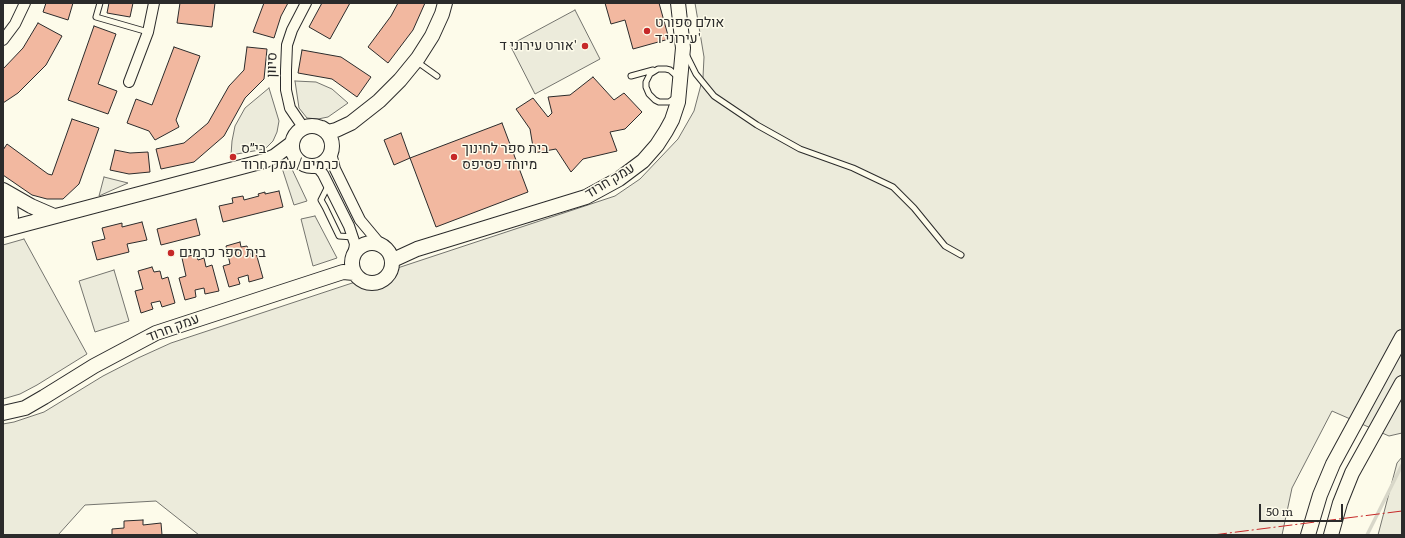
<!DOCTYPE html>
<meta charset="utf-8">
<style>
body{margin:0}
#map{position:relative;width:1405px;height:538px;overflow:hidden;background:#fdfbea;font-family:Literata,serif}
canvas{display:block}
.frame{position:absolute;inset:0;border:4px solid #2b2b2b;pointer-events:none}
.scale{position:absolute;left:1259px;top:504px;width:84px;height:18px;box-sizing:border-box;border:2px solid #2b2b2b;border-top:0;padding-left:5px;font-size:12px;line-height:14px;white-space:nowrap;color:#2b2b2b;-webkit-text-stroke:3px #fdfbea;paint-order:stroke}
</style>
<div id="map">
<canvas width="1405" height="538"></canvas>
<div class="frame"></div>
<div class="scale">50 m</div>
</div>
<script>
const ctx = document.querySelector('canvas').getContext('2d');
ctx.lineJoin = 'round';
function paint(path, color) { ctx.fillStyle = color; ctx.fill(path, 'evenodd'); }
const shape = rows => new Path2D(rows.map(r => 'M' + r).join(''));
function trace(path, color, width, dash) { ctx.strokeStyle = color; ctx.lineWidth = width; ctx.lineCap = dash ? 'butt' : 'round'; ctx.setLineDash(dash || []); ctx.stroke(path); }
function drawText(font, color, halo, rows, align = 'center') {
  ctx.font = font + ' Literata,Heebo,serif'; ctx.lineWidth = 3; ctx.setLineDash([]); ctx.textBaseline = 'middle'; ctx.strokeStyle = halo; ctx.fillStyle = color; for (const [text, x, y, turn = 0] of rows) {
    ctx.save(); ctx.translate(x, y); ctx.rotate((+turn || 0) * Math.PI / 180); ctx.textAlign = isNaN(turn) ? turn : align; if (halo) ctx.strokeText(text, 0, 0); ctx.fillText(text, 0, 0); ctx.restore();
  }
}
const green = shape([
 [695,3,1402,3,1402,433,1389,436,1332,411,1292,488,1282,535,199,535,156,501,85,505,58,535,3,535,3,424,14,422,44,412,103,376,138,358,171,343,615,196,640,179,678,139,694,111,703,77,704,57,695,3],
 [575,10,600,59,535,94,510,45,575,10],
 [295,81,316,82,332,89,348,103,328,117,318,119,307,118,299,108,295,81],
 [269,88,279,121,277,132,273,141,265,149,231,155,232,141,235,126,245,108,269,88],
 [290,165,307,201,294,205,282,168,290,165],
 [104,177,128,183,99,196,104,177],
 [315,216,337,258,313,266,301,219,315,216],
 [24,239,87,354,37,385,20,394,3,399,3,245,24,239],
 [114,270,129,321,95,332,79,281,114,270],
 [1402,457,1402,535,1378,535,1397,463,1402,457]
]);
const stream = shape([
 [1367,535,1402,465]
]);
const building = shape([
 [46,3,73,3,68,20,43,12,46,3],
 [109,3,133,3,130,17,107,13,109,3],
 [180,3,215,3,212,27,177,23,180,3],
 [264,3,288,3,281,16,274,38,253,32,264,3],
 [322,3,350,3,330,39,309,27,322,3],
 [398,3,425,3,413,30,388,63,368,47,391,16,398,3],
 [605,3,659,3,669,39,633,49,625,20,611,24,605,3],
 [38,23,62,36,46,65,18,93,3,103,3,69,23,48,38,23],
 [94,26,116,34,98,84,117,91,108,114,68,100,94,26],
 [174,47,200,56,176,120,179,127,155,140,149,131,127,123,136,99,152,105,174,47],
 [247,47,267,49,264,79,245,98,224,136,194,162,161,169,156,149,184,143,208,123,229,86,244,70,247,47],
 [302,50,341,57,371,77,357,97,332,79,298,73,302,50],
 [593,77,614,100,624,93,642,112,625,129,610,132,617,151,583,159,571,172,556,149,534,153,530,129,516,109,533,98,548,117,552,113,548,97,570,95,593,77],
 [72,119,99,128,79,184,63,199,47,199,32,195,3,175,3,150,7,144,48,174,52,175,72,119],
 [502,123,528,192,436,227,410,158,502,123],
 [401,133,410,158,394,165,384,140,401,133],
 [115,150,130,153,148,152,150,172,129,174,110,170,115,150],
 [279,191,283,207,223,222,219,206,233,203,232,198,243,196,244,200,259,196,258,194,265,192,265,194,279,191],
 [196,219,200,235,161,245,157,229,196,219],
 [142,222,147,240,127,244,129,252,97,260,92,242,105,239,102,228,122,223,122,227,142,222],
 [240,242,241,247,247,246,250,254,256,253,263,278,249,282,248,275,238,278,240,284,229,287,223,266,230,264,226,246,240,242],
 [196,254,198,260,204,258,206,267,212,265,219,291,205,294,204,288,195,290,196,297,185,300,179,278,186,276,182,258,196,254],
 [152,267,154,272,160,271,162,279,168,277,175,303,162,307,160,301,151,303,153,309,141,313,135,291,143,289,138,271,152,267],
 [143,520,143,525,161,523,162,535,112,535,112,529,124,528,124,521,143,520]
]);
const lane = shape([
 [100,3,96,17,148,32],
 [686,54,696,74,714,96,757,125,800,149,853,168,893,187,914,208,945,246,961,255],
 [416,61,437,76],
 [631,76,653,70],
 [676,97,669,102,659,102,655,100,649,94,646,87,646,82,650,74,658,69,666,69,670,70,678,77],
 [328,186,321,200,325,207,339,236,353,237]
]);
const street = shape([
 [3,40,15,24,25,3],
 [129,82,148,32,154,3],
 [303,127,290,108,286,90,286,70,287,45,292,30,306,3],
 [331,153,335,169,360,220,380,244],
 [311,167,319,169,323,174,349,226,355,244,353,257]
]);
const secondary = shape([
 '292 146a20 20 0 1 1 40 0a20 20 0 1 1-40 0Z',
 [322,128,328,132,336,130,351,123,379,101,400,80,418,58,432,36,442,14,445,3],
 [3,190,31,206,54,216],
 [3,191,10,204,11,217,3,229],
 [3,230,264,161,275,156,291,144],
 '352 263a20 20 0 1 1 40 0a20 20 0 1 1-40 0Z',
 [393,260,417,249,586,197,619,179,643,161,657,145,666,131,672,120,678,102,683,48,678,3],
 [3,413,25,408,44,397,94,366,156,333,343,272,354,273],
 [1308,535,1320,495,1333,464,1402,337],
 [1331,535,1340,503,1352,473,1402,383]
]);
const power = shape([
 [1213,535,1402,511]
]);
const markers = [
 [647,31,4,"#c62828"],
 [585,46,4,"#c62828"],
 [233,157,4,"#c62828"],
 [454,157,4,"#c62828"],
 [171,253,4,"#c62828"]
];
const poiNames = [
 ["אולם ספורט",655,23],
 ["עירוני ד'",655,39],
 ["אורט עירוני ד'",577,46,"right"],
 ["בי״ס",241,149],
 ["כרמים/עמק חרוד",241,165],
 ["בית ספר לחינוך",462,149],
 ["מיוחד פסיפס",462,165],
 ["בית ספר כרמים",179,253]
];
const streetNames = [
 ["סיוון",272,65,-88],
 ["עמק חרוד",610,181,-31],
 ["עמק חרוד",173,328,-21]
];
paint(green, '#ecebdb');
trace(green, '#74746e', 1);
trace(stream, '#d8d7c9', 3.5);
paint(building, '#f2b8a0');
trace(building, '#2b2b2b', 1);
trace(lane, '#2b2b2b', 7);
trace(street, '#2b2b2b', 12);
trace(secondary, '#2b2b2b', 16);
trace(lane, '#fdfbea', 5);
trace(street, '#fdfbea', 10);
trace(secondary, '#fdfbea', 14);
trace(power, '#c62828', 1, [14, 3, 2, 3]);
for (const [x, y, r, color] of markers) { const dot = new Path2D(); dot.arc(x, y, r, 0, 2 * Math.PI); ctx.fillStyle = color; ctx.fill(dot); trace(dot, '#fdfbea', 1.5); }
drawText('14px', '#2b2b2b', '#fdfbea', poiNames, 'left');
drawText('14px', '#2b2b2b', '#fdfbea', streetNames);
</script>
